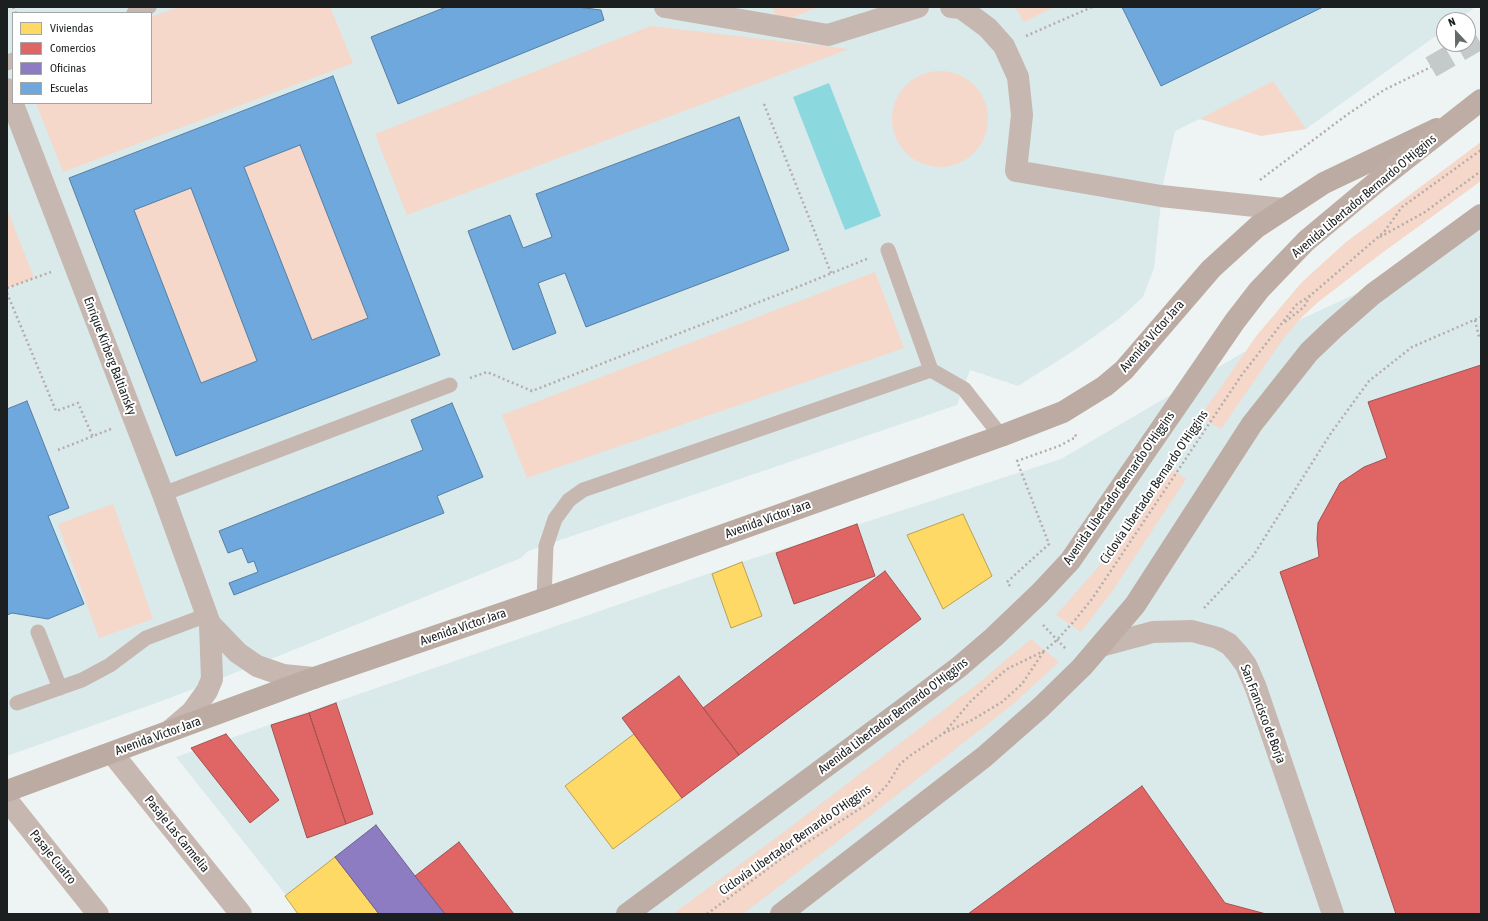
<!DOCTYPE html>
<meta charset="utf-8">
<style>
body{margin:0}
#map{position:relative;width:1488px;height:921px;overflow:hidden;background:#eef4f4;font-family:"Asap Condensed",sans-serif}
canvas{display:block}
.frame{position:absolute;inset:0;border:8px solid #1b1f20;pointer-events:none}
.legend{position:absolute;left:12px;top:12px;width:140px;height:92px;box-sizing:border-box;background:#fff;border:1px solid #a4a5a6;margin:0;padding:5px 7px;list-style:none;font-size:12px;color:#1b1f20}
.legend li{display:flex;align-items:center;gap:8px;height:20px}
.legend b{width:20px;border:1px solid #a4a5a6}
.north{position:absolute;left:1436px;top:12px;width:40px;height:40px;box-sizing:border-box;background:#fff;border:1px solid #a4a5a6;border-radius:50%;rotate:338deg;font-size:11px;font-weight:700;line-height:16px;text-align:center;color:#1b1f20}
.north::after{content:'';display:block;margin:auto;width:14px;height:18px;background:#656a6a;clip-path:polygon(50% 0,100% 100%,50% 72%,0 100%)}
</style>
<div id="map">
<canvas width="1488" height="921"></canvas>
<div class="frame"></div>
<ul class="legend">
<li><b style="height:11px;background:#ffd966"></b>Viviendas</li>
<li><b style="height:11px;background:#e06666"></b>Comercios</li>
<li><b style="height:11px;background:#8e7cc3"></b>Oficinas</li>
<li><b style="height:11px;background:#6fa8dc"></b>Escuelas</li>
</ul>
<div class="north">N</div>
</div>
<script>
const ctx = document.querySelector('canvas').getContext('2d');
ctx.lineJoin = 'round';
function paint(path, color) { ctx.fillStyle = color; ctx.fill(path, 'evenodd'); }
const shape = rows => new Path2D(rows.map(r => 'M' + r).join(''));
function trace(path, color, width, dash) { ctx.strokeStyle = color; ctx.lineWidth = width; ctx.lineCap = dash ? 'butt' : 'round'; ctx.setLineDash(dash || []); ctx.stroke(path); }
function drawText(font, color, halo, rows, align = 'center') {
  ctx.font = font + ' "Asap Condensed",sans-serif'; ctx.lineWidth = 4; ctx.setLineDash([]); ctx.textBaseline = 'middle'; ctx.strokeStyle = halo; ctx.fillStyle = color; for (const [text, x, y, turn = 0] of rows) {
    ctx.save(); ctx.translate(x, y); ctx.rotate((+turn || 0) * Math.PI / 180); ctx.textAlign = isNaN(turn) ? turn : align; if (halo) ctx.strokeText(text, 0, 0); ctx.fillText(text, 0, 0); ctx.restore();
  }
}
const built = shape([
 [7,7,1472,7,1473,9,1457,20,1444,20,1444,30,1306,129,1289,131,1229,128,1200,119,1175,131,1163,184,1154,268,1143,297,1120,318,1078,348,1018,386,970,370,957,405,528,551,521,558,286,653,170,698,7,756],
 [13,13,151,13,151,103,13,103],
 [1481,223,1481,914,301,914,176,757,742,562,1061,459,1299,320,1412,268]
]);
const green = shape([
 [179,7,330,7,353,63,63,172,36,103,151,103,151,17],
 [772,7,818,7,779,23],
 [1015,7,1054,7,1024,22],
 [651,26,849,49,407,215,375,134],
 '892 119a48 48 0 1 1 96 0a48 48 0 1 1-96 0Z',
 [1273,81,1306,129,1261,136,1200,119],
 [1481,142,1481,181,1378,256,1317,303,1299,320,1283,339,1221,429,1200,417,1257,335,1302,282,1346,242],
 [300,145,368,318,312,340,244,167],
 [191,188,257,361,201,383,134,210],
 [7,209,34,278,7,288],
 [875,272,904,348,527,478,502,415],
 [1168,466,1186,479,1113,590,1081,632,1056,615,1100,565],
 [113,504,153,619,99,638,58,524],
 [1031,639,1059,662,1013,704,834,844,743,914,673,914,793,825,975,686]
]);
const water = shape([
 [829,83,881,216,845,230,793,97]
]);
const homes = shape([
 [963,514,992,576,943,609,907,535,963,514],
 [742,562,762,616,731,628,712,574,742,562],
 [634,734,682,798,613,849,565,786,634,734],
 [335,857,379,914,298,914,285,896,335,857]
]);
const shops = shape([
 [1481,365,1481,914,1396,914,1280,572,1319,557,1317,539,1318,523,1340,483,1364,467,1387,458,1368,402,1481,365],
 [857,524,875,576,794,604,776,553,857,524],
 [885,571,921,619,739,755,703,708,885,571],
 [679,676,739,755,682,798,622,718,679,676],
 [336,703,373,814,346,824,309,713,336,703],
 [309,713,346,824,307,838,271,725,309,713],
 [226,734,279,800,250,823,191,748,226,734],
 [1142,786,1225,903,1266,914,968,914,1142,786],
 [459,842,514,914,445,914,415,876,459,842]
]);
const offices = shape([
 [376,825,415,876,445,914,379,914,335,857,376,825]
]);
const schools = shape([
 [446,7,577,7,601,10,604,20,398,104,371,37,446,7],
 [1122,7,1323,7,1161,86,1122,7],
 [333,76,440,355,176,456,69,178,333,76],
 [300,145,368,318,312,340,244,167,300,145],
 [191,188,257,361,201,383,134,210,191,188],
 [739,117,789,250,586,327,565,273,538,283,556,333,513,350,468,231,510,215,523,248,552,237,536,194,739,117],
 [27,401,69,508,48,516,84,604,48,619,12,613,7,615,7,409,27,401],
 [452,403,483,477,437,496,444,513,234,595,229,583,258,572,254,561,248,563,242,548,228,553,219,531,423,450,411,420,452,403]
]);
const pedestrianTunnel = shape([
 [1431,67,1481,38]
]);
const path = shape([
 [13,7,16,13],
 [1026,36,1092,7],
 [764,104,831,273],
 [1260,180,1348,114,1384,90,1431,67],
 [1380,237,1425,212,1481,171],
 [7,288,51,272],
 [7,293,56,411,78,403,93,437],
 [1475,320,1479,337,1481,336],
 [1285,322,1304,307,1310,296],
 [470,378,487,372,532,391,795,288,869,258],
 [58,450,111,429],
 [1010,586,1007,582,1049,544,1017,461,1059,446,1076,437,1075,433],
 [1204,608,1253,556,1331,433,1369,381,1412,347,1481,317],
 [1043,625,1066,649],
 [944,733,971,701,994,680,1007,669,1044,651,1057,640,1075,620,1092,599,1241,376,1296,305,1311,295,1384,232,1402,207,1481,150],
 [707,914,781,859,872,801,888,784,900,764,911,755,944,733,972,720,1002,702,1022,684,1044,651]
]);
const service = shape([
 [134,13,149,7],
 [7,63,13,60],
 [888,250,931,370,964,389,1001,436],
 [163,494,450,385],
 [544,599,546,546,555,519,569,500,583,490,931,370],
 [38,632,60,688],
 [17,703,82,680,110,665,146,638,207,615]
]);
const pedestrian = shape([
 [665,7,828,35,918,7],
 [951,7,961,8,988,28,1004,46,1018,77,1022,115,1016,171,1161,196,1283,209],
 [112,753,241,914],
 [7,800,98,914]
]);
const minor = shape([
 [7,89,163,494,210,624,212,679,207,691,192,712,172,729],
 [210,624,238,653,257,666,283,675,314,678]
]);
const tertiary = shape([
 [1101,646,1153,632,1192,631,1218,638,1229,644,1238,654,1246,665,1256,688,1333,914]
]);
const secondary = shape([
 [7,791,314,678,544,599,1001,436,1063,412,1105,386,1124,370,1211,269,1257,227,1324,183,1437,129]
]);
const primary = shape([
 [627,914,902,710,959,667,994,637,1040,593,1070,561,1235,321,1259,290,1306,241,1379,180,1481,100],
 [781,914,984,757,1041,707,1082,667,1135,605,1252,424,1309,352,1332,330,1373,294,1481,215]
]);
const streetNames = [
 ["Avenida Libertador Bernardo O'Higgins",1364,196,-40],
 ["Avenida Víctor Jara",1152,336,-49],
 ["Enrique Kirberg Baltiansky",110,356,69],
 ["Ciclovía Libertador Bernardo O'Higgins",1154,487,-56],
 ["Avenida Libertador Bernardo O'Higgins",1119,488,-55],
 ["Avenida Víctor Jara",768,519,-20],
 ["Avenida Víctor Jara",463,627,-19],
 ["San Francisco de Borja",1263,714,69],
 ["Avenida Libertador Bernardo O'Higgins",893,716,-37],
 ["Avenida Víctor Jara",158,736,-20],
 ["Pasaje Las Carmelia",177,834,51],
 ["Ciclovía Libertador Bernardo O'Higgins",795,840,-35],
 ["Pasaje Cuatro",53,857,51]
];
paint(built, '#dae9ea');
paint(green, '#f5d8ca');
paint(water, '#8bd8df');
paint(homes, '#ffd966');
trace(homes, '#bba151', 1);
paint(shops, '#e06666');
trace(shops, '#a55151', 1);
paint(offices, '#8e7cc3');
trace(offices, '#6c6092', 1);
paint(schools, '#6fa8dc');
trace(schools, '#567fa4', 1);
trace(pedestrianTunnel, '#c4c9ca', 22, [22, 11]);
trace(path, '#b4ada9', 2.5, [2, 3]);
trace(service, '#c6b7b0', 15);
trace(pedestrian, '#c6b7b0', 22);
trace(minor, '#c6b7b0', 22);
trace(tertiary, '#c6b7b0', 22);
trace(secondary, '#bcaba2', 22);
trace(primary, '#bdada4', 22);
drawText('13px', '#1b1f20', '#fff', streetNames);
</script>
